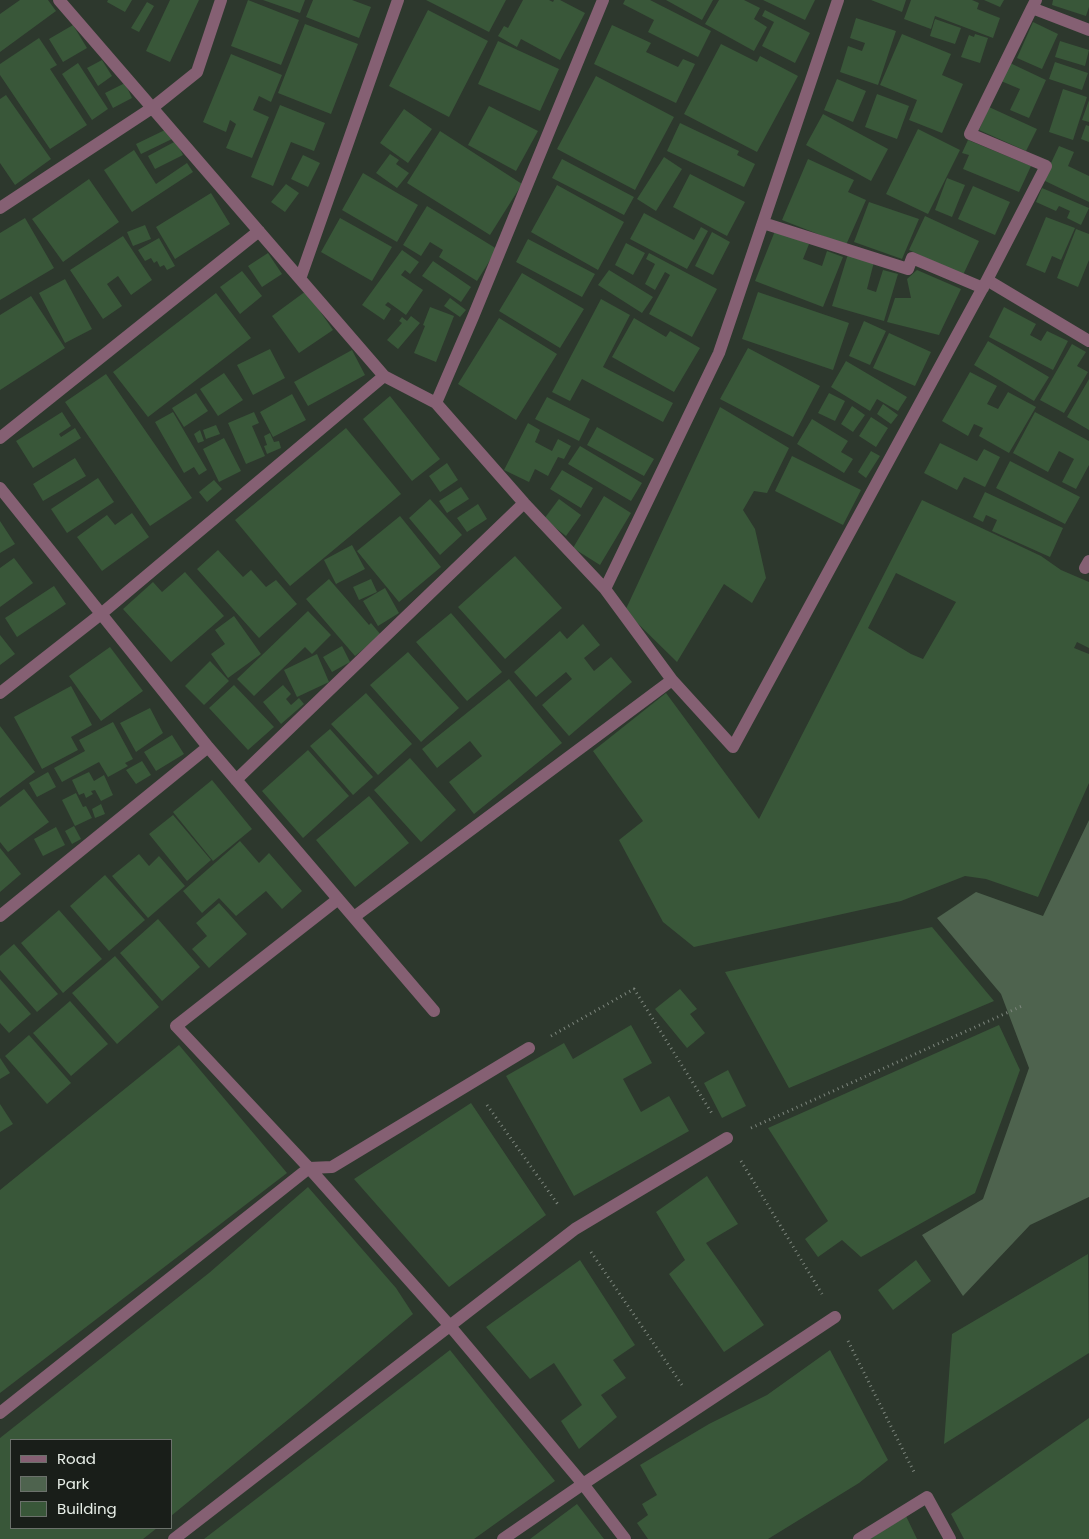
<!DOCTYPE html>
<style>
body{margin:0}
#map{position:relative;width:1089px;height:1539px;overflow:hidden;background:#2d382d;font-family:Poppins,sans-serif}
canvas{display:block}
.legend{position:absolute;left:10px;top:1439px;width:162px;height:90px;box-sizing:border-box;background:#191e19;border:1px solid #6b716b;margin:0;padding:6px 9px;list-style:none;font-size:15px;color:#e7eee7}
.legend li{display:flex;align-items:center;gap:10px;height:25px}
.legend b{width:25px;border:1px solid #6b716b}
</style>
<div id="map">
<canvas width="1089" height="1539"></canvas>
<ul class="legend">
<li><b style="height:6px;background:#856073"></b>Road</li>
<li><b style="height:14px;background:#4e634e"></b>Park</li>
<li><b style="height:14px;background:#395739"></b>Building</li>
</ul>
</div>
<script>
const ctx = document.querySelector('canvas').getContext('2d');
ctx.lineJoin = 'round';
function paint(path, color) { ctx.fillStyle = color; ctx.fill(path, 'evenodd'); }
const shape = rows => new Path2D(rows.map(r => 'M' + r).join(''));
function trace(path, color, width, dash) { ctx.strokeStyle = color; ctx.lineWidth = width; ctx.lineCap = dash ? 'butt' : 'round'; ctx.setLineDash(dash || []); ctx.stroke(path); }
const green = shape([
 [1089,820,1089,1197,1030,1225,963,1296,922,1235,983,1199,1029,1068,1001,994,937,918,976,892,1043,916]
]);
const building = shape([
 [20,0,48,0,56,11,0,52,0,14],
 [108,0,132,0,125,12,107,2],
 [170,0,199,0,170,62,146,51],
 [248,0,299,20,281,65,231,46],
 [263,0,305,0,300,13],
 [313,0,352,0,371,7,359,38,306,17],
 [426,0,506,0,489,32],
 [523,0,549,0,553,2,554,0,560,0,585,13,560,60,521,39,517,47,498,36,504,26,508,28],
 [625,0,650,0,711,31,698,57,648,32,654,20,623,4],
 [666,0,713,0,702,20],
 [719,0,744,0,760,8,754,19,767,27,754,51,705,24],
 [763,0,815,0,805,20],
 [871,0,906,0,902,12],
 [911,0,972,0,979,3,977,9,1000,18,993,38,935,16,931,29,904,19],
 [984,0,1004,0,1000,7],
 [1053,0,1089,0,1089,7,1086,16,1052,5],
 [147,2,154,6,139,32,131,28],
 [428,10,488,41,449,117,389,86],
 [765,10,810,33,795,63,762,46,774,22,762,16],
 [856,18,896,31,878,85,840,72,848,46,862,51,865,43,850,38],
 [935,19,961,28,955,44,930,36],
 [1033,22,1058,34,1042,69,1017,58],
 [305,24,358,44,331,114,278,93],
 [73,25,87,48,63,62,49,39],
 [612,25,651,43,646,52,678,67,683,59,695,64,676,103,594,64],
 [902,34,951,54,942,75,963,84,942,133,909,120,917,100,880,85],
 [975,34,988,38,980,63,961,57,969,35,974,37],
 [39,38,57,65,50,69,87,125,50,149,0,75,0,64],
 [498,41,559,69,540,111,478,84],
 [1060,41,1089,50,1085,66,1055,57],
 [721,44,757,62,760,56,798,76,757,152,684,114],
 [231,54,282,75,271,102,259,96,253,110,269,117,252,158,226,148,236,124,230,120,226,132,203,122],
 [102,60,112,76,98,86,87,68],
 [1055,62,1088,73,1082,90,1049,79],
 [78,63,108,109,92,120,62,74],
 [1010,63,1046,80,1029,118,1010,110,1020,89,1001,81],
 [596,76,674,117,635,190,557,149],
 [837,79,866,91,853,122,824,110],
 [125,83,132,98,113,108,105,93],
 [1063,89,1087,97,1073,140,1049,132],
 [877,94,909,106,897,139,865,127],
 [6,95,51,159,15,185,0,163,0,99],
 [1089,100,1089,122,1082,120],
 [280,105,325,123,314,151,291,142,273,186,251,177],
 [489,106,538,131,516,171,468,145],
 [989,107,1037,129,1026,151,979,130],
 [404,109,432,129,408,163,380,143],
 [823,114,888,149,871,181,806,145],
 [680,123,739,151,737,155,755,164,744,187,667,151],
 [1086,125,1089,126,1089,142,1081,139],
 [167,129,172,139,141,154,136,144],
 [918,129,960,150,928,214,886,194],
 [440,131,522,184,490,235,407,183],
 [968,140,1031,166,1019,192,963,169,969,155,962,153],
 [176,141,183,155,155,169,148,156],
 [1059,146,1074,152,1068,166,1089,176,1089,202,1043,180],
 [134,150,156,184,187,163,193,172,132,212,104,170],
 [390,154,399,160,396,164,409,173,397,188,376,173],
 [303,155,320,163,308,187,291,179],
 [664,157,682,169,656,211,637,199],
 [562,159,634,197,624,215,552,178],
 [808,159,854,180,848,192,866,200,846,245,782,220],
 [363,173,418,205,397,242,342,210],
 [690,174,745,202,727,236,673,207],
 [947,178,965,185,952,217,935,210],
 [89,179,119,222,63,262,32,219],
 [286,184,299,193,285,212,271,202],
 [557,185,624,222,598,270,531,232],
 [973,186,1010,202,995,235,958,219],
 [1042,188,1089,208,1081,225,1067,218,1070,211,1059,206,1056,211,1036,202],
 [211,193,230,224,175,259,156,227],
 [869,202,919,219,902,259,854,242],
 [427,206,497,249,477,281,439,257,443,250,430,242,421,256,403,245],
 [644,213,694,240,701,227,708,231,687,269,630,239],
 [925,216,979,241,963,275,909,250],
 [1046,217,1075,228,1061,260,1052,256,1045,273,1026,265],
 [25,218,54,268,0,300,0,233],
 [340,218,392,247,372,281,321,252],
 [145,225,151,239,133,246,127,232],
 [1076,229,1089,234,1089,260,1078,287,1057,278],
 [775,231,809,244,803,259,822,266,827,251,843,257,823,307,755,281],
 [712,232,730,242,713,275,695,266],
 [123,236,152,280,131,295,118,276,107,284,122,306,103,319,70,270],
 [159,238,175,266,167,270,164,265,160,267,157,261,154,263,151,258,145,261,138,250],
 [528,239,595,274,582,297,516,262],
 [626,243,645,253,633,275,615,265],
 [402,250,419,262,410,274,405,270,401,275,423,290,406,315,388,302,385,305,391,309,384,320,362,305],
 [268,253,282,274,262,287,248,266],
 [649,253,717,289,692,337,649,314,670,275,665,272,655,290,645,284,655,264,646,259],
 [848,254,874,262,867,289,876,292,883,270,898,274,884,321,832,306],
 [433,261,471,287,461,302,422,276],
 [609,270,653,297,642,313,598,285],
 [917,270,961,289,939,335,887,322,895,298,911,298,907,279],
 [242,271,262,296,240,314,220,287],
 [522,273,584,309,560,348,499,311],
 [65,279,92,329,65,343,39,293],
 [306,291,333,330,299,353,272,316],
 [758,292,849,323,833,370,742,339],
 [216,293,251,338,148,417,113,372],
 [31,296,65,348,0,390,0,315],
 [450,298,466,310,460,317,444,306],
 [601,299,630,315,603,367,673,403,663,422,582,379,570,401,552,392],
 [430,307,454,316,436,362,414,353,425,326,423,325],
 [1004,307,1036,324,1030,335,1041,341,1047,331,1068,341,1053,370,989,337],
 [411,316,420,323,398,349,387,340,402,323,399,321,402,317,407,321],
 [499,318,557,354,516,420,458,384],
 [634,318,666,337,670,331,700,348,674,392,612,357],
 [864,321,886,331,870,365,849,356],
 [889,333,931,352,915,386,873,368],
 [988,341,1049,377,1034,401,974,365],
 [1072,344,1086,352,1077,366,1088,372,1064,413,1040,400],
 [748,348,820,386,793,437,720,399],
 [270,349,285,378,253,395,237,365],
 [352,350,365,375,308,406,294,382],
 [846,361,907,397,898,411,877,399,870,411,831,387],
 [970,372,997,386,987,404,998,409,1008,392,1036,407,1009,453,979,436,983,428,974,424,968,436,942,421],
 [224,373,243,400,218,416,200,389],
 [106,374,192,498,150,526,65,402],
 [1089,379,1089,430,1067,417],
 [196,393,208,411,184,427,172,408],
 [829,393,845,401,835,421,818,413],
 [292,394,306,420,273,437,260,412],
 [390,396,440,459,412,481,363,419],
 [547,397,590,419,579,441,535,419],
 [883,404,898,415,891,424,877,414],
 [852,406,865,415,853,432,841,424],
 [720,407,789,448,767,493,754,491,743,510,755,529,766,578,752,603,724,584,677,662,625,611],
 [62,412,71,426,59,434,61,437,75,428,81,438,33,468,16,441],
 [173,412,207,470,199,475,194,467,184,473,155,422],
 [254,412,259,423,252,426,265,456,246,464,228,423],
 [1035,412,1089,441,1089,465,1076,489,1062,482,1074,459,1059,451,1048,472,1013,453],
 [871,417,888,428,876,447,859,436],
 [812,419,848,441,841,452,853,459,844,473,797,444],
 [528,423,540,430,535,442,552,451,558,439,571,446,564,459,558,457,548,476,535,469,529,482,504,470],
 [216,425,220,434,206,439,203,430],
 [597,427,654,459,644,476,587,445],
 [346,428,401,494,290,586,235,520],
 [200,430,204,441,198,443,194,434],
 [270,433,274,442,279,441,281,448,267,454,264,446,267,445,264,436],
 [224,438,241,471,219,482,203,449],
 [940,443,977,461,984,449,1000,457,985,487,964,477,957,490,924,473],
 [580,446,642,483,631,501,568,464],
 [871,451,880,456,866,478,858,472],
 [792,456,861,490,843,525,775,491],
 [75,458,86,476,43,501,33,484],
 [1010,461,1080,497,1065,524,996,488],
 [447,463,458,480,440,492,429,476],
 [562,470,593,488,581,508,550,489],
 [98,478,114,502,67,533,51,509],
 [214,480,222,489,207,502,199,492],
 [461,487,469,499,447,513,439,501],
 [985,492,1063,528,1050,557,992,531,997,520,986,515,983,522,973,517],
 [604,496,631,513,600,565,573,548],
 [430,499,462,535,440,555,409,518],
 [559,499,581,515,566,536,544,519],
 [922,500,1041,556,1061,570,1089,582,1089,648,1077,642,1074,648,1089,654,1089,783,1038,897,986,879,965,876,901,901,694,947,663,922,619,840,643,821,593,751,666,693,759,819],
 [896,573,956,602,923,659,911,654,868,628],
 [478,504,487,519,467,532,457,518],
 [132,513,149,537,102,571,77,537,107,515,115,525],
 [400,516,441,567,399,602,357,551],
 [0,521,15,544,0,553],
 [352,545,365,569,336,584,324,560],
 [218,550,243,577,251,570,266,587,276,580,297,604,259,638,197,569],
 [515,556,562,608,505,659,458,607],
 [14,558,33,583,0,607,0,568],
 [185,572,224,616,171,662,123,609,153,582,162,592],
 [329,579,369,625,371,623,381,635,355,656,306,599],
 [371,579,377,592,359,600,353,587],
 [54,586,66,604,17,637,5,618],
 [385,588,399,613,378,626,363,601],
 [308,611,331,635,312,654,305,647,254,696,237,679],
 [451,613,502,672,467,701,416,642],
 [234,616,261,654,228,678,211,654,225,644,215,630],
 [583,624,600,645,584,658,594,671,611,657,632,682,569,736,542,705,572,679,566,672,536,697,514,672,560,631,567,639],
 [0,635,15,654,0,665],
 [342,646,350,662,332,672,323,657],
 [110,647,143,691,101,721,69,676],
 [408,652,459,708,421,742,370,685],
 [317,654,329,682,297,697,284,670],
 [210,661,229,681,204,705,185,686],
 [509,679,562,743,474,814,449,782,482,756,470,741,437,768,422,749],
 [234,685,274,727,248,750,209,708],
 [283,685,291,694,286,699,291,705,299,698,304,704,281,724,263,702],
 [71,686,92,725,71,737,78,750,42,769,14,717],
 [366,693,412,744,378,775,331,724],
 [150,708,163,733,136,752,120,723],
 [113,722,133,759,125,763,128,766,108,777,99,762,62,782,54,768,85,751,79,740],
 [0,726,35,772,0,798],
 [330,729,373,777,353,795,310,746],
 [172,735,184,754,156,771,144,752],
 [308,750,349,796,303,838,262,791],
 [410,758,456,810,421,842,374,790],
 [142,761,151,775,136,784,126,770],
 [48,772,56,787,37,797,29,783],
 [89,772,94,781,104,775,113,795,101,801,95,790,91,791,93,794,86,798,84,793,79,795,72,780],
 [212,780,252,829,213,861,173,812],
 [24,789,49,822,8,852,0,842,0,807],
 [76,793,83,807,86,806,92,818,75,826,62,800],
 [369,796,409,843,355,887,316,840],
 [101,804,105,814,95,818,92,809],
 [173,815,211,860,187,881,149,834],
 [74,826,81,839,72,844,65,831],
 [56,827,65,845,43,856,34,839],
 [240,841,259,863,269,853,302,891,282,909,266,891,236,916,219,898,202,913,183,891],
 [0,848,21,874,0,892],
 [139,854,149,866,159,856,185,886,148,918,112,876],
 [105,875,145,920,109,951,70,906],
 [219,903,247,934,209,968,192,949,207,936,196,923],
 [59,910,102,959,63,993,21,943],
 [158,919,200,967,162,1001,120,953],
 [932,927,994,1001,789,1088,725,972],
 [14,944,58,994,37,1012,0,970,0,956],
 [115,956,159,1007,117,1044,72,993],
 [0,979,31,1014,9,1033,0,1023],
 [680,989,697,1009,690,1014,705,1033,687,1048,655,1009],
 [70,1001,108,1044,71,1076,33,1033],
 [631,1025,652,1063,623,1079,641,1112,669,1096,689,1131,574,1196,506,1076,564,1043,573,1059],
 [999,1025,1020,1070,975,1193,861,1257,842,1240,818,1257,805,1239,828,1221,768,1128],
 [29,1035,71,1083,47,1104,5,1056],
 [179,1045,287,1173,0,1393,0,1190],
 [0,1058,10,1073,0,1079],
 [728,1070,746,1106,722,1118,704,1083],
 [471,1103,546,1215,449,1287,354,1179],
 [0,1104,13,1124,0,1132],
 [707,1176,738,1224,706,1243,764,1325,724,1352,669,1274,685,1260,656,1212],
 [308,1187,396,1288,413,1314,307,1404,171,1516,171,1440,11,1440,11,1528,157,1528,143,1539,0,1539,0,1438,209,1273],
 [1088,1254,1089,1353,944,1444,952,1334],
 [580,1260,635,1345,613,1360,626,1378,601,1395,617,1417,579,1449,561,1421,582,1405,554,1363,530,1379,486,1327],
 [916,1260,931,1281,893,1310,878,1290],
 [450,1350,555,1481,474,1539,204,1539],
 [830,1350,888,1460,859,1483,768,1539,648,1539,637,1523,648,1515,642,1504,657,1495,640,1465,709,1424,767,1395],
 [1089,1418,1089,1539,964,1539,951,1514],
 [577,1504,604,1539,530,1539],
 [906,1516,917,1539,870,1539]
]);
const path = shape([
 [551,1036,634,989,713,1115],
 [487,1105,559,1206],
 [751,1128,1022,1006],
 [741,1161,822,1294],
 [591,1252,682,1385],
 [848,1341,915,1474]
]);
const minor = shape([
 [59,0,384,376,436,403,524,503,605,589,672,680,733,747,987,280,1046,166,970,134,1032,8],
 [1036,0,1032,8,1089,30],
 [0,208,152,108,197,72,221,0],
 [763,223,908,269,912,258,983,288],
 [300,279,398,0],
 [987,280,1089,341],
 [436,403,473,317,603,0],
 [0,438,259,231],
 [0,488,208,747,434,1011],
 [1085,568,1089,561],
 [605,589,719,353,838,0],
 [0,693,101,614,384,376],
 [236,780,524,503],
 [337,900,176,1026,309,1168,450,1326,583,1484,625,1539],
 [0,916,208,747],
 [354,917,672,680],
 [0,1413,309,1168,332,1167,529,1048],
 [174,1539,575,1229,727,1138],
 [503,1539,583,1484,835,1317],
 [859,1539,927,1497,950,1539]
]);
paint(green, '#4e634e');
paint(building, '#395739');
trace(path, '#7e877e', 3, [1, 4]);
trace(minor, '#856073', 12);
</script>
